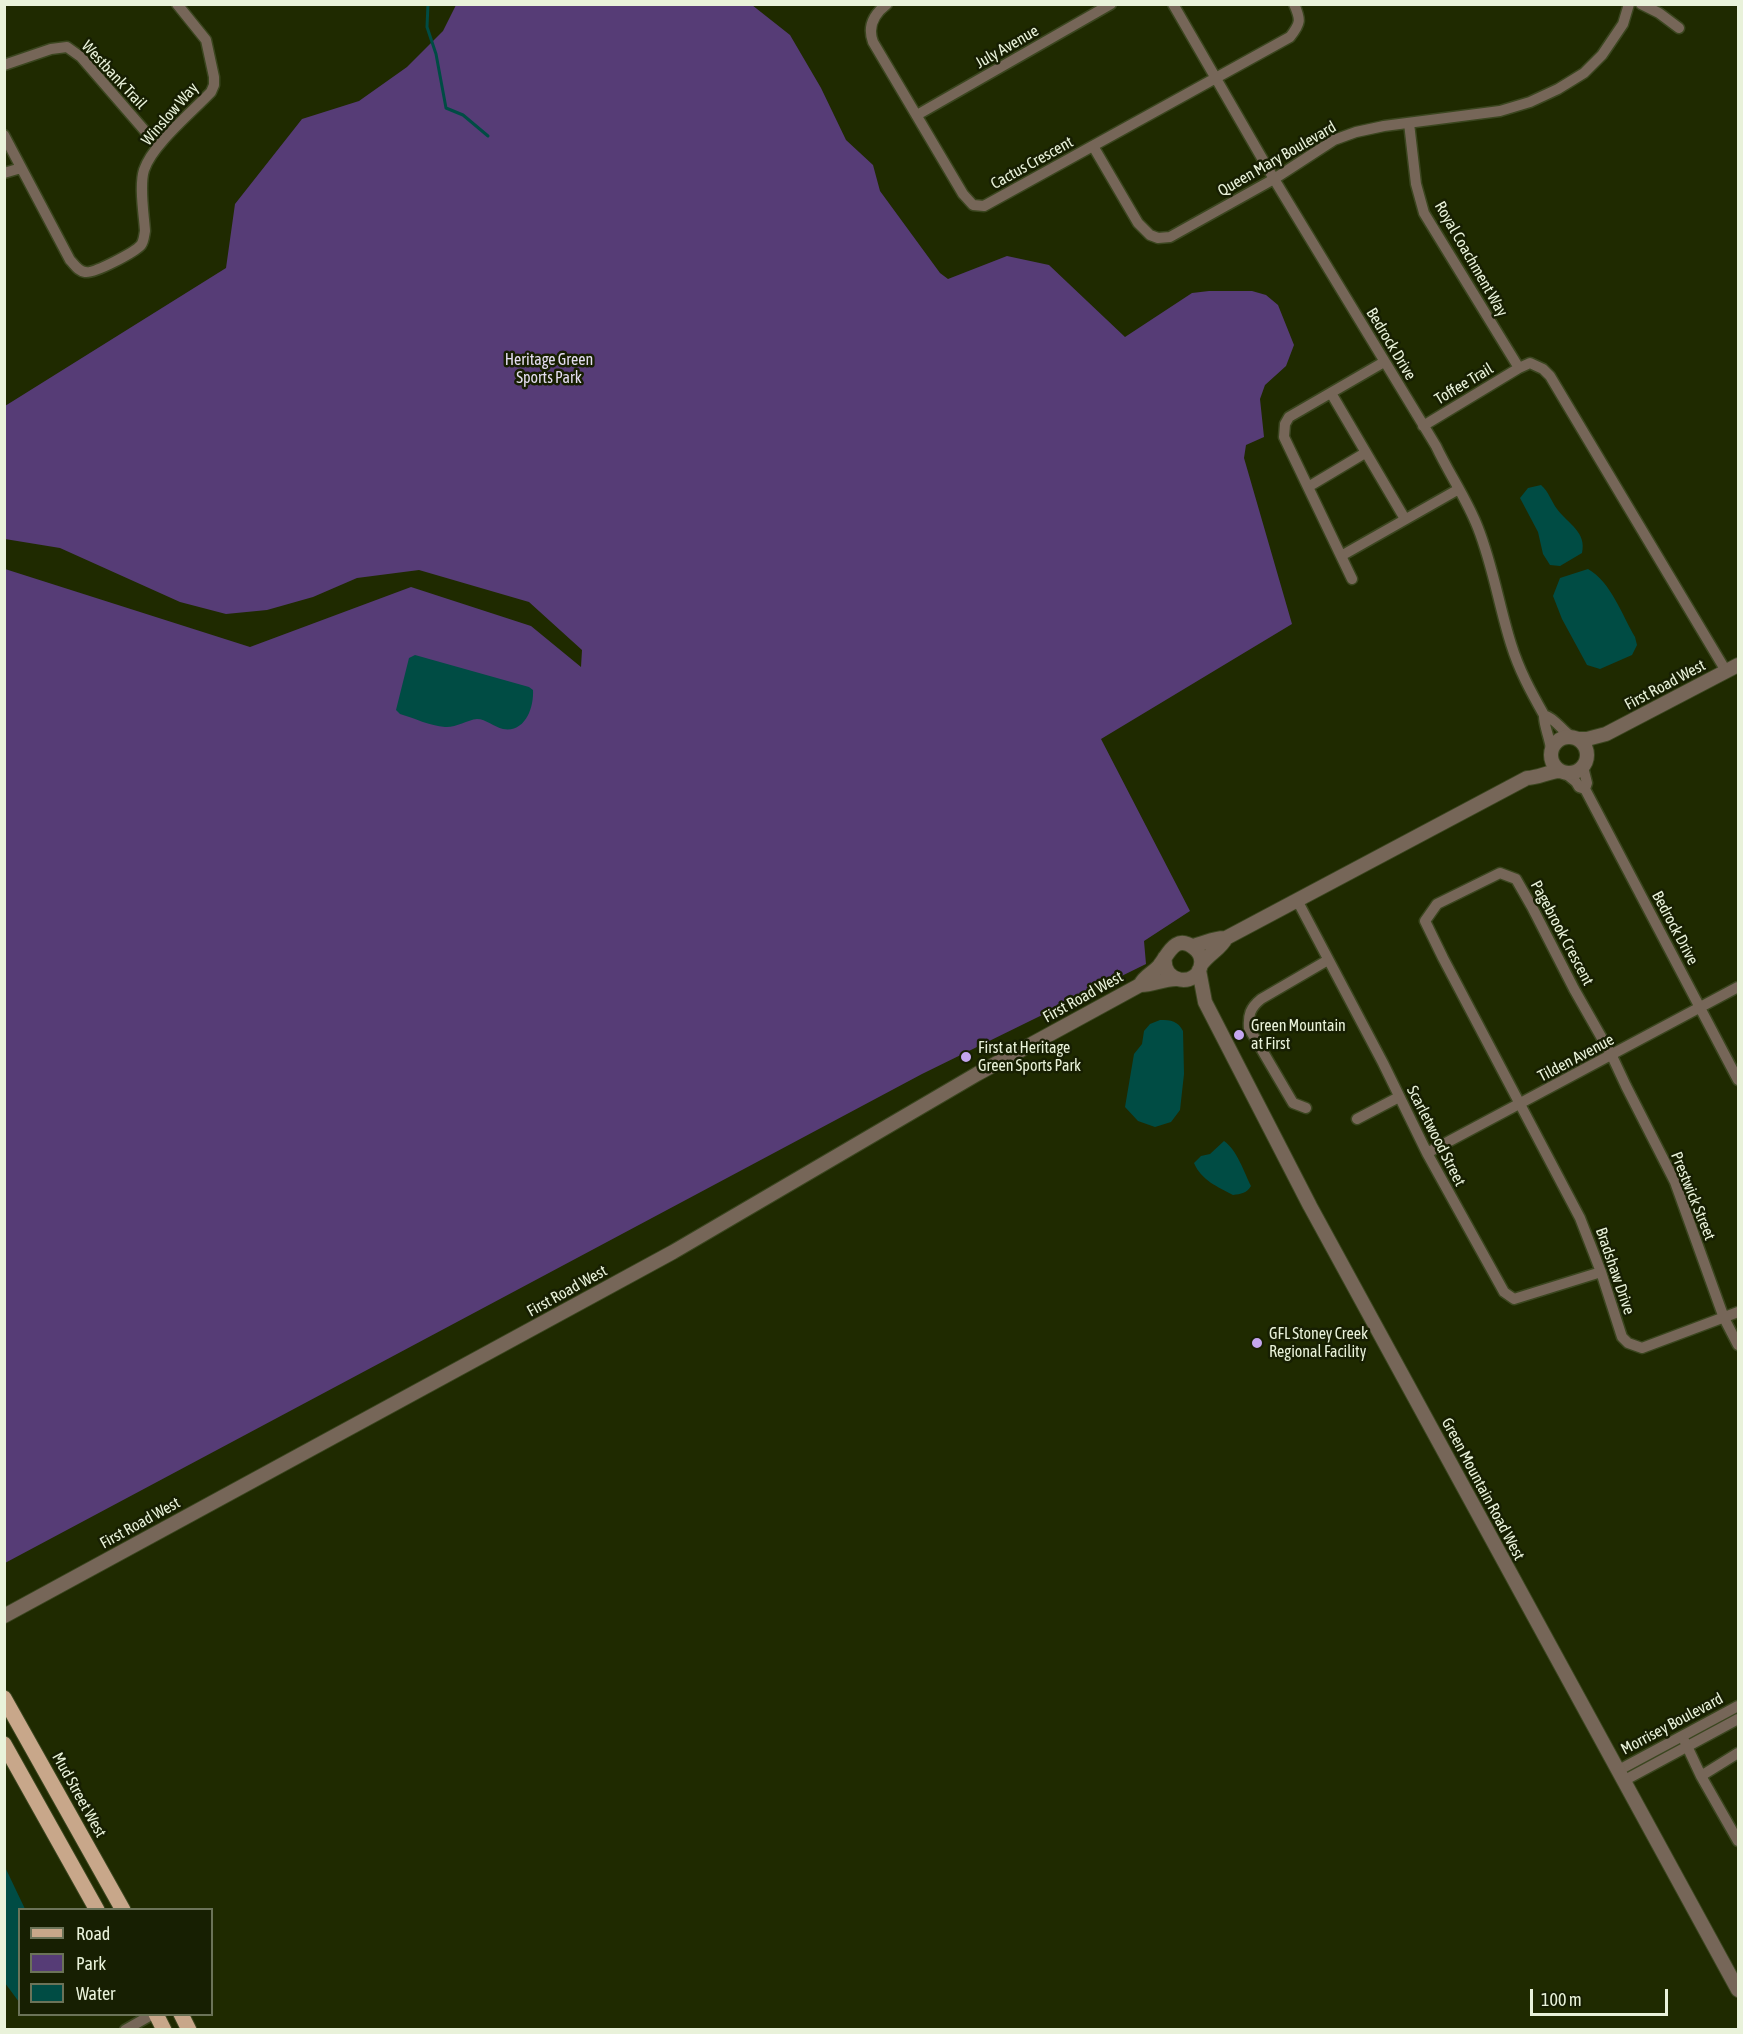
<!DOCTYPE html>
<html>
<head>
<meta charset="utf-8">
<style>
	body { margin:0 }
	#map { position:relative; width:1743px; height:2034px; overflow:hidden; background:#1f2a00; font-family:"Asap Condensed",sans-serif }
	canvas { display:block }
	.frame { position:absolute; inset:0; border:6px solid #e9f2da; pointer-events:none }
	.legend { position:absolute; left:18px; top:1908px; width:195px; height:108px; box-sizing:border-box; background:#171f02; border:2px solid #6b7358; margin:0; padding:8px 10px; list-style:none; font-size:18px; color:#e9f2da }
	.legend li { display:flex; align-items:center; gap:12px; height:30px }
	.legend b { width:30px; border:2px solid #6b7358 }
	.scale { position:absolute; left:1530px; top:1989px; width:138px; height:27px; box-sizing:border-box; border:3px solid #e9f2da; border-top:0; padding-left:8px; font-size:18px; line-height:21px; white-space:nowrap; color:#e9f2da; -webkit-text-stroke:4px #171f02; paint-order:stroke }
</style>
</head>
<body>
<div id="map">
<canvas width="1743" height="2034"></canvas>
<div class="frame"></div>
<ul class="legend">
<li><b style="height:8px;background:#c8a78a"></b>Road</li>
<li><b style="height:16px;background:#563c76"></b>Park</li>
<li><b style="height:16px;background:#004c44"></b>Water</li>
</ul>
<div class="scale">100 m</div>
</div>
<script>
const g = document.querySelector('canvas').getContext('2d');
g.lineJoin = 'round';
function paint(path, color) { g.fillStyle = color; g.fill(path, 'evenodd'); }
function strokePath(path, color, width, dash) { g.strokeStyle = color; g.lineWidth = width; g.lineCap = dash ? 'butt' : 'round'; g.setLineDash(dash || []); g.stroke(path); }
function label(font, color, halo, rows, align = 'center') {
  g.font = font + ' "Asap Condensed",sans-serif'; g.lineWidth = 5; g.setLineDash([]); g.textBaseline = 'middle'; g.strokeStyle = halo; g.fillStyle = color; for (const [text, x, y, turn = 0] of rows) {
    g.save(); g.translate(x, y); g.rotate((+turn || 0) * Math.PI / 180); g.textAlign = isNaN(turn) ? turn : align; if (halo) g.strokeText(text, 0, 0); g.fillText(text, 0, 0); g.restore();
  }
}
const green = new Path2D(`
	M456,5H752L790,35L821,88L846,140L873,165L880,191L940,273L948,279L1007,256L1049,265L1125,337L1192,293L1209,291H1252L1266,295L1278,305L1294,345L1286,366L1265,385L1260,399L1264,437L1246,445L1244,458L1292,624L1101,739L1190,911L1144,941L1146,964L922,1074L5,1563V569L250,647L411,587L531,626L581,667L582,650L529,602L419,570L357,578L313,597L267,610L226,614L180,602L60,548L5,539V406L226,268L235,204L302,119L359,101L407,67L443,31Z`);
const water = new Path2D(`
	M1541,485C1549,492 1551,501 1557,509C1568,524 1587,532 1582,553L1560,566L1550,565L1543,554L1538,532L1520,498L1528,488Z
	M1588,569C1611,582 1622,615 1635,637L1637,645L1632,655L1600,669L1587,665L1562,619L1553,596L1560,578Z
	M415,655L529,687L533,690C534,708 525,733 503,729C494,727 486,719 477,719C467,720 455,728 445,727C430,726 414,718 400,714L396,710L409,658Z
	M1160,1020C1171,1020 1178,1021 1183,1031L1184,1074L1180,1110L1171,1122L1155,1127L1138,1121L1125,1107L1134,1054L1142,1044L1144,1031L1150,1024Z
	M1224,1141C1237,1150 1244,1172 1251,1186C1247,1193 1241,1194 1233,1195C1218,1187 1201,1180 1194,1163L1201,1156L1210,1154Z
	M5,1867L25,1909L20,1910L19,2002L5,1983Z`);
const stream = new Path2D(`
	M428,4L427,27L436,54L446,108L463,115L488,136`);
const minor = new Path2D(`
	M887,4C874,14 867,26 873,42L963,194L973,205L984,206L1290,37C1301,23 1301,20 1294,4
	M1173,4L1274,179L1436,446C1449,474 1467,499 1478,528C1493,566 1499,606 1511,644C1519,670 1531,692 1544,715C1543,723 1550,739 1551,749
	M1641,4L1659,13L1679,28
	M4,65L51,49L67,47L81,57L158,146
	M917,115L1111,4
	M1409,123L1416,184L1424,213L1519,368
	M4,135L70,260C75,265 78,271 85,272C94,274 135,252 141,245C144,241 144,236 145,231C144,215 139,186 144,170C152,145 192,112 211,92L214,85V77L206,40L177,4
	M1093,146L1138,223L1150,235L1158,238L1170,237L1274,179L1334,140L1356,132L1384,126L1500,111L1530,102L1558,89L1584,73L1602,55L1623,24L1629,4
	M4,173L21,168
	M1331,393L1405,519
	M1423,426L1519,368L1530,363L1543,369L1550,376L1726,671
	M1308,487L1365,453
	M1341,556L1459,489
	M1352,579L1284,437L1285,424L1289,417L1384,362
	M1544,715C1555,718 1562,731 1572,737
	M1583,767L1587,783L1585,789L1738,1080
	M1565,773L1576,782L1579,787L1585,789
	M1297,900L1383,1063L1427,1153L1504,1292L1514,1299L1601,1272
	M1306,1108L1293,1103L1249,1028C1248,1015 1250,1008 1261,999L1328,960
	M1357,1119L1399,1097
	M1427,1153L1738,987
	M1738,1312L1642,1348L1628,1343L1622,1337L1601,1272L1580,1218L1443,958L1425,921L1437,904L1500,873L1516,879L1532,907L1574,989L1612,1056L1626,1086L1675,1182L1724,1318L1738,1345
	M1685,1742L1701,1776L1738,1841
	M1619,1770L1738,1706
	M1701,1776L1738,1753
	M1625,1780L1738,1719
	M125,2030L153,2014`);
const tertiary = new Path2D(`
	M1551 755a18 18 0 1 1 36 0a18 18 0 1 1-36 0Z
	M1578,739H1587L1606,734L1738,665
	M1192,946C1204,944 1214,937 1226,938
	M1201,965C1208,954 1221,949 1226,938L1527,778C1537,778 1548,772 1559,771
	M1199,970L1205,1002L1310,1206L1738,1990
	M1140,985C1145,975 1152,974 1159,966C1168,955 1175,933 1194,948C1199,952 1202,958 1201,964C1198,988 1161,984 1165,957
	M4,1616L673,1252L977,1074L1140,985C1150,986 1163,979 1176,979`);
const primary = new Path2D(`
	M4,1698L123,1910
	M4,1744L97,1910
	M156,2014L164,2030
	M181,2014L189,2030`);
const markers = [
	[1239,1035,6,"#c5a6f0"],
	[966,1057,6,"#c5a6f0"],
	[1257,1343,6,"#c5a6f0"]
];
const streetNames = [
	["July Avenue",1007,47,-30],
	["Westbank Trail",114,75,47],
	["Winslow Way",170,114,-49],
	["Queen Mary Boulevard",1277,159,-30],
	["Cactus Crescent",1032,163,-29],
	["Royal Coachment Way",1471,259,60],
	["Bedrock Drive",1391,344,59],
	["Toffee Trail",1464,384,-31],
	["First Road West",1665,685,-28],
	["Bedrock Drive",1675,928,62],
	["Pagebrook Crescent",1562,933,62],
	["First Road West",1083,997,-29],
	["Tilden Avenue",1576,1058,-28],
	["Scarletwood Street",1436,1136,63],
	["Prestwick Street",1693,1196,68],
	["Bradshaw Drive",1615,1271,71],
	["First Road West",567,1291,-29],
	["Green Mountain Road West",1483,1489,62],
	["First Road West",140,1523,-29],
	["Morrisey Boulevard",1672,1724,-28],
	["Mud Street West",79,1795,61]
];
const parkNames = [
	["Heritage Green",549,360],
	["Sports Park",549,378]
];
const poiNames = [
	["Green Mountain",1251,1026],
	["at First",1251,1044],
	["First at Heritage",978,1048],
	["Green Sports Park",978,1066],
	["GFL Stoney Creek",1269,1334],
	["Regional Facility",1269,1352]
];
paint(green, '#563c76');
paint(water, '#004c44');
strokePath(stream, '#004c44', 3);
strokePath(minor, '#3b461f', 13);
strokePath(tertiary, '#3b461f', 16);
strokePath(primary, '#3b461f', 17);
strokePath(minor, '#766658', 10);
strokePath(tertiary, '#766658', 14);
strokePath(primary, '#c8a78a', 15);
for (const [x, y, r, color] of markers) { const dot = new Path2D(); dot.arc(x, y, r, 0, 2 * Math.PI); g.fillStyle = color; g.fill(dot); strokePath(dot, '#171f02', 2); }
label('16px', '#e9f2da', '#171f02', streetNames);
label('16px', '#e5def2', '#171f02', parkNames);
label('16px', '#e9f2da', '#171f02', poiNames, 'left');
</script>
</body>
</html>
